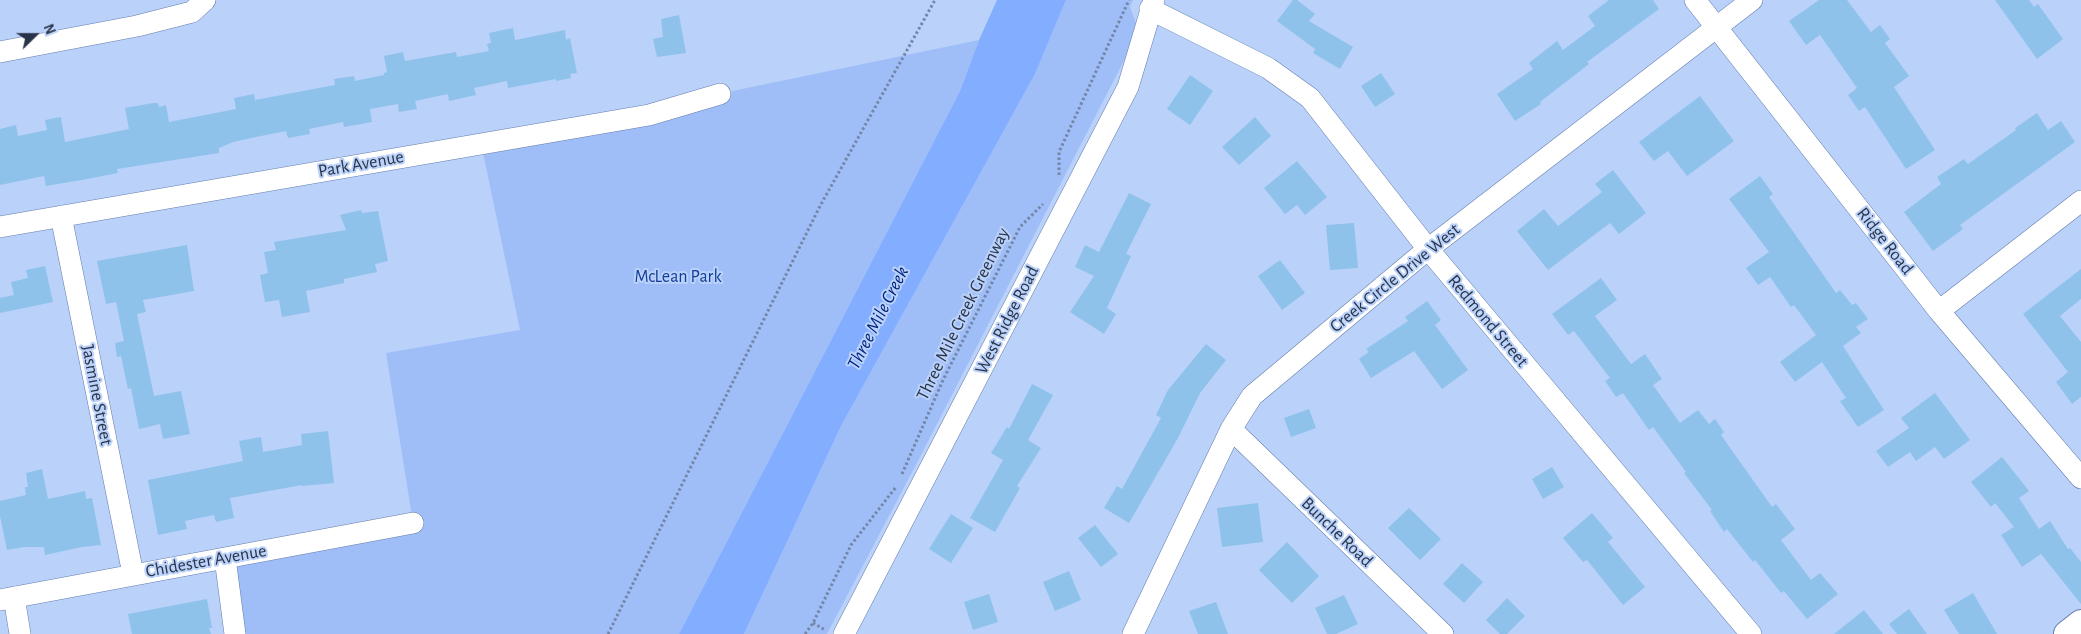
<!DOCTYPE html>
<html>
<head>
<meta charset="utf-8">
<style>
	body { margin:0 }
	#map { position:relative; width:2081px; height:634px; overflow:hidden; background:#bad1fa; font-family:"Alegreya Sans",sans-serif }
	canvas { display:block }
	.north { position:absolute; left:10px; top:10px; width:50px; height:50px; -webkit-text-stroke:4px #bad1fa; paint-order:stroke; rotate:68deg; font-size:14px; font-weight:700; line-height:20px; text-align:center; color:#283347 }
	.north::after { content:''; display:block; margin:auto; width:18px; height:22px; background:#283347; clip-path:polygon(50% 0,100% 100%,50% 72%,0 100%) }
</style>
</head>
<body>
<div id="map">
<canvas width="2081" height="634"></canvas>
<div class="north">N</div>
</div>
<script>
const g = document.querySelector('canvas').getContext('2d');
g.lineJoin = 'round';
function paint(path, color) { g.fillStyle = color; g.fill(path, 'evenodd'); }
function strokePath(path, color, width, dash) { g.strokeStyle = color; g.lineWidth = width; g.lineCap = dash ? 'butt' : 'round'; g.setLineDash(dash || []); g.stroke(path); }
function label(font, color, halo, rows, align = 'center') {
  g.font = font + ' "Alegreya Sans",sans-serif'; g.lineWidth = 4; g.setLineDash([]); g.textBaseline = 'middle'; g.strokeStyle = halo; g.fillStyle = color; for (const [text, x, y, turn = 0] of rows) {
    g.save(); g.translate(x, y); g.rotate((+turn || 0) * Math.PI / 180); g.textAlign = isNaN(turn) ? turn : align; if (halo) g.strokeText(text, 0, 0); g.fillText(text, 0, 0); g.restore();
  }
}
const green = new Path2D(`
	M1066,0H1133L1130,7L1138,29L1130,49L921,455L827,634H744L841,426L1035,74Z
	M979,40L960,91L679,634H235L225,558L413,523L386,353L520,330L481,143Z`);
const water = new Path2D(`
	M997,0H1066L1035,74L841,426L744,634H679L960,91L979,40Z`);
const building = new Path2D(`
	M1293,0H1297L1315,14L1309,21L1353,47L1340,69L1313,53L1315,49L1277,21Z
	M1609,0H1653L1659,9L1587,62L1589,64L1540,102L1541,104L1515,121L1497,94L1533,69L1529,63L1557,41L1563,50L1595,26L1588,16Z
	M1819,0H1847L1871,32L1880,25L1890,39L1885,43L1909,76L1894,87L1935,150L1906,169L1865,107L1859,111L1848,95L1857,88L1820,35L1806,45L1789,21Z
	M1995,0H2029L2034,7L2038,4L2063,39L2037,59Z
	M679,15L686,53L657,57L653,39L663,37L661,19Z
	M513,28L515,40L565,30L566,40L570,38L577,73L570,74L571,78L556,81V79L508,88L507,81L474,88L476,95L449,101L448,94L415,101L417,109L399,112L398,104L370,109L372,122L344,127L343,122L309,129L310,134L288,138L286,131L256,137L233,142L219,148V153L117,169L118,173L87,179L46,186L44,176L0,185V129L16,125L18,136L47,130L45,120L61,117L65,142L129,129L125,108L153,103H158L159,107L166,105L169,122L236,109L234,98L254,94L255,100L335,85L334,79L354,76L355,81L384,75V73L387,72L384,56L403,52L405,61L456,52L457,57L489,51L487,44L491,43L489,33Z
	M1381,73L1395,94L1375,107L1361,86Z
	M1190,75L1213,91L1190,125L1167,109Z
	M1700,96L1734,141L1687,176L1668,151L1654,161L1639,142Z
	M2037,113L2048,130L2061,121L2075,142L1960,225L1963,229L1933,251L1904,212L1941,184L1937,177L1964,159L1968,164L2016,130L2015,128Z
	M1255,117L1271,136L1239,165L1222,147Z
	M1297,161L1327,197L1305,215L1297,205L1285,214L1264,188Z
	M1613,170L1646,213L1619,234L1610,223L1548,270L1517,231L1544,209L1558,226L1602,192L1595,184Z
	M1760,176L1773,194L1769,197L1836,293L1840,290L1852,305L1856,303L1868,319L1856,327L1861,333L1843,346L1884,410L1858,427L1840,401L1846,398L1822,362L1795,382L1780,362L1816,335L1794,305L1791,307L1770,277L1758,285L1746,268L1769,252L1729,199Z
	M1129,193L1151,204L1126,254L1131,256L1107,308L1116,314L1104,334L1070,312L1094,276L1075,267L1085,245L1099,252Z
	M361,210L362,213L378,211L388,261L375,264L377,272L344,279V283L306,291L310,312L282,317L279,300L265,302L260,275L268,273L264,252L276,250L274,242L346,230L340,215Z
	M1354,223L1358,268L1330,270L1326,225Z
	M187,245L194,291L143,300L146,312L137,314L154,396L181,391L190,434L163,439L160,424L139,429L131,388L128,389L121,356L117,357L115,343L124,341L116,302L106,304L97,261Z
	M1280,260L1305,293L1282,310L1258,276Z
	M45,266L53,302L0,313V298L14,295L11,282L28,278L26,270Z
	M2081,269V299L2060,316L2081,342V397L2072,404L2056,382L2068,372L2023,314Z
	M1601,278L1617,300L1595,316L1631,364L1645,354L1662,379L1653,385L1680,423L1698,410L1709,424L1715,419L1724,432L1721,435L1772,507L1776,504L1795,529L1781,540L1811,580L1820,573L1838,594L1807,619L1784,591L1781,593L1755,560L1753,562L1727,529L1724,532L1710,511L1712,510L1684,473L1686,472L1653,427L1649,430L1623,393L1616,397L1605,381L1610,378L1574,331L1568,335L1552,314Z
	M1427,301L1441,320L1435,325L1468,370L1442,389L1414,351L1371,378L1359,359L1369,352L1366,349L1408,321L1405,317Z
	M1206,344L1226,360L1200,393L1178,438L1129,523L1104,508L1117,486L1122,489L1161,418L1156,415L1168,390Z
	M1032,384L1053,395L1028,440L1041,448L1017,486L1020,488L995,532L970,518L1003,460L991,453L1007,427L1009,429Z
	M1935,393L1970,440L1944,459L1935,447L1916,461L1910,452L1888,467L1876,451L1909,428L1901,418Z
	M1309,409L1316,428L1291,437L1284,418Z
	M328,431L334,483L302,486V485L230,498L234,518L216,522L214,515L185,521L187,529L158,535L148,480L243,461L239,441L261,437L263,452L302,445L301,434Z
	M2002,457L2029,491L2019,498L2039,529L2050,521L2068,549L2070,548L2081,562V604L2041,554L2022,567L2001,535L2014,527L1995,503L1991,507L1971,482Z
	M1552,467L1564,487L1543,499L1532,479Z
	M42,469L48,499L85,491L86,499L92,498L101,545L82,547L45,555L44,547H24L7,550L0,516V501L26,495L25,487H28L26,473Z
	M1258,503L1263,542L1222,547L1217,508Z
	M1409,508L1441,539L1420,560L1388,528Z
	M1592,513L1613,538L1608,542L1645,587L1623,605L1587,560L1583,562L1563,538Z
	M951,514L973,528L951,563L929,549Z
	M1095,525L1118,554L1101,567L1078,538Z
	M1287,542L1319,576L1292,603L1259,570Z
	M1462,563L1483,582L1464,603L1443,584Z
	M1069,571L1081,600L1055,611L1043,582Z
	M1973,593L1997,634H1959L1944,610Z
	M989,594L998,622L973,630L964,602Z
	M1344,595L1358,624L1336,634H1327L1315,608Z
	M1507,598L1525,616L1507,634H1500L1486,620Z
	M207,599L212,628H209L211,634H132L128,614Z
	M1216,602L1228,634H1198L1189,611Z
	M1909,609L1927,634H1897L1889,624Z
	M1864,610L1883,634H1834Z`);
const path = new Path2D(`
	M1059,175V152L1129,0
	M902,474L943,380L1020,227L1043,204
	M813,623L825,630
	M608,634L820,206L935,0
	M805,634L813,623L851,545L896,487`);
const minor = new Path2D(`
	M1695,0L1939,311L2081,478
	M1150,9L1268,68L1310,98L1428,249L1751,634
	M0,52L137,26L192,12L205,0
	M61,216L133,574
	M0,227L649,115L720,94
	M1939,311L2081,201
	M1231,429L1443,634
	M225,558L235,634
	M14,597L20,634
	M0,600L413,523
	M844,634L1128,87L1154,0
	M1133,634L1231,429L1252,396L1428,249L1752,0`);
const tertiary = new Path2D(`
	M2067,634L2081,623`);
const streetNames = [
	["Park Avenue",361,164,-10],
	["Ridge Road",1885,241,52],
	["Creek Circle Drive West",1395,278,-39],
	["Three Mile Creek Greenway",963,314,-64],
	["West Ridge Road",1007,320,-63],
	["Redmond Street",1488,321,50],
	["Jasmine Street",97,395,79],
	["Bunche Road",1337,532,44],
	["Chidester Avenue",206,561,-10]
];
const parkNames = [
	["McLean Park",678,277]
];
const waterNames = [
	["Three Mile Creek",878,318,-63]
];
paint(green, '#9fbef8');
paint(water, '#83aeff');
paint(building, '#8fc2ea');
strokePath(minor, '#647dac', 22);
strokePath(tertiary, '#647dac', 28);
strokePath(path, '#7486a5', 3, [2.5, 2.5]);
strokePath(minor, '#fff', 21);
strokePath(tertiary, '#fff', 26);
label('18px', '#283347', '#bad1fa', streetNames);
label('18px', '#133f9a', '#bad1fa', parkNames);
label('italic 19px', '#00237d', '#bad1fa', waterNames);
</script>
</body>
</html>
